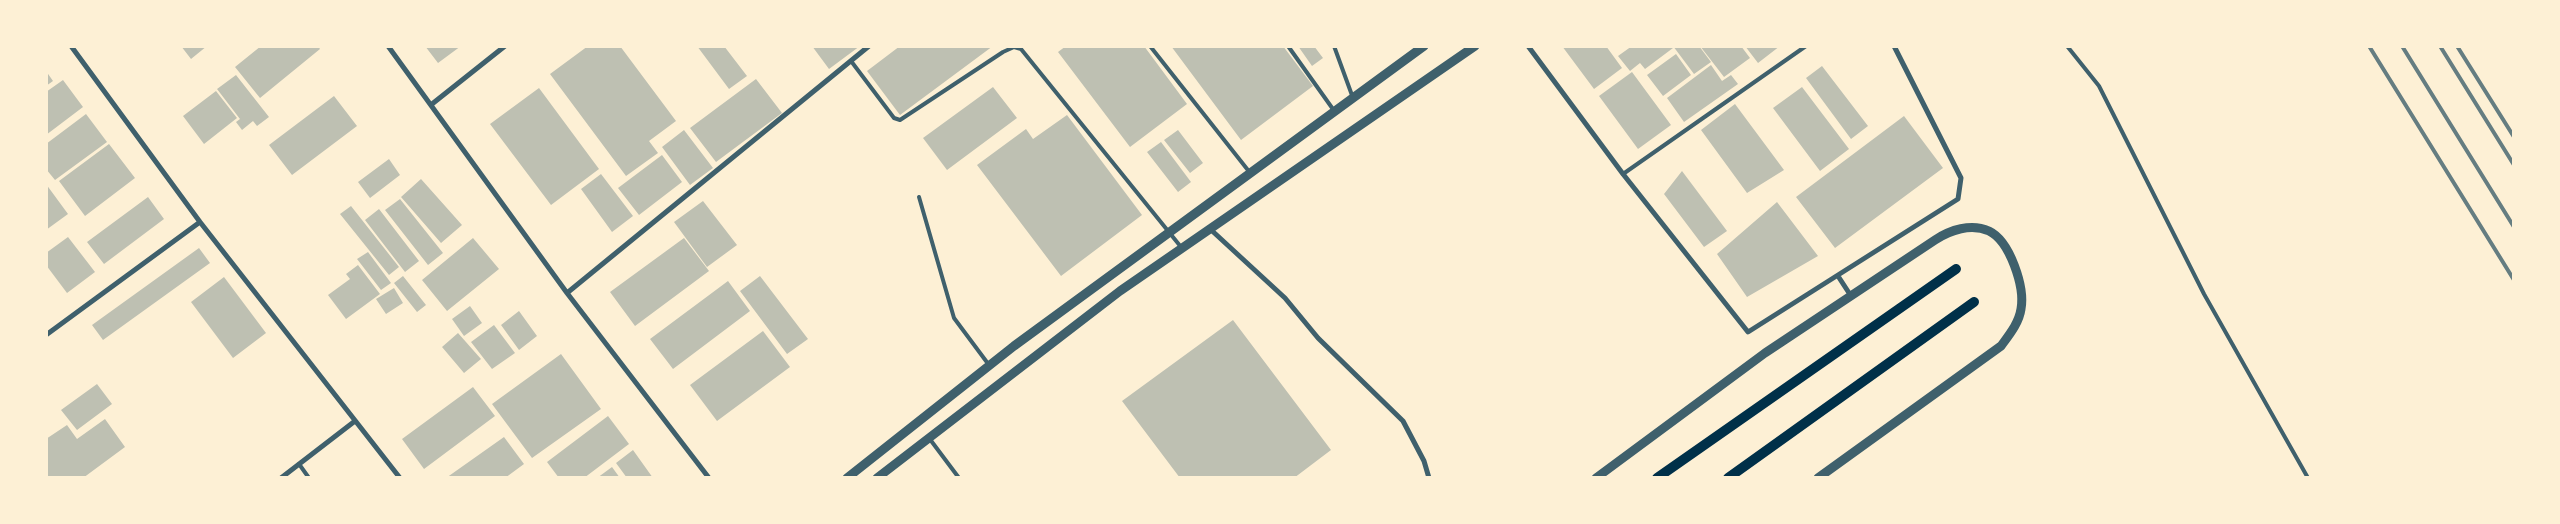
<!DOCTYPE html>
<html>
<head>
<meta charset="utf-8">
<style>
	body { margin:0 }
	#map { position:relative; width:2560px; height:524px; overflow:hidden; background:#fdf0d5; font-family:"Work Sans",sans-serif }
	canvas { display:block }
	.frame { position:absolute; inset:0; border:48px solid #fdf0d5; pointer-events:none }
</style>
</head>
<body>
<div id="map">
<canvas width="2560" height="524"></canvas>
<div class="frame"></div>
</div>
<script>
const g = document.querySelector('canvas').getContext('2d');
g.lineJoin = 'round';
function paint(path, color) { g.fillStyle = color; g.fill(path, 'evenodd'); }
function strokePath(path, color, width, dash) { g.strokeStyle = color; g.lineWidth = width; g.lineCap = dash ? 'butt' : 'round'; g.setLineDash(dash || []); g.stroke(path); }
const building = new Path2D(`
	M181,46H207L191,59Z
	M261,46H318L320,49L260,98L235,67Z
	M425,46H461L438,63Z
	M588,46H620L676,121L649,141L658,153L626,176L550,74Z
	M697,46H724L747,76L729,89Z
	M812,46H860L829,69Z
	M900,46H993L900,115L867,71Z
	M1066,46H1144L1187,104L1130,147L1058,52Z
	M1171,46H1283L1313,86L1241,140Z
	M1298,46H1314L1323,58L1312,66Z
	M1562,46H1606L1622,68L1594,89Z
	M1632,46H1672L1673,48L1645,69L1640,63L1630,71L1618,56Z
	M1673,46H1699L1711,62L1694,74Z
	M1700,46H1741L1750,58L1724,77Z
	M1745,46H1780L1758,63Z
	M1676,54L1691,75L1663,96L1647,75Z
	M1711,65L1722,81L1731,75L1738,84L1684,122L1667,98Z
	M1822,66L1868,126L1851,139L1806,78Z
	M46,71L53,81L46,86Z
	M1632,72L1671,125L1638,149L1599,96Z
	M236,75L269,117L257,126L253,121L242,130L236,122L240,119L217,89Z
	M756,79L782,113L716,162L690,128Z
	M63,80L83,107L46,135V92Z
	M993,87L1017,118L947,170L923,138Z
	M1802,87L1849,149L1820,171L1773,108Z
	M539,88L599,169L551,205L490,124Z
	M216,91L237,118L204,144L183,116Z
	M334,96L357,126L292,175L269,145Z
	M1735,104L1784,170L1747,193L1701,130Z
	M86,114L107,142L55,180L46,169V144Z
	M1067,115L1142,215L1061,276L977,165L1026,129L1033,139Z
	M1904,116L1943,168L1835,248L1796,197Z
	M684,130L713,168L690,185L662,147Z
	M1178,130L1203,163L1190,173L1164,140Z
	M1161,142L1191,182L1178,192L1147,152Z
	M109,144L135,178L85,216L59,181Z
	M662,155L682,182L639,215L618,188Z
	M389,159L400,175L370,198L358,182Z
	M1682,171L1727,231L1704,247L1664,194Z
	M601,174L633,216L612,232L581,189Z
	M421,179L462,225L441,243L401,197Z
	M46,184L68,214L46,230Z
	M148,197L164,219L104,264L87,242Z
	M400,199L443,253L428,265L385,210Z
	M703,201L737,245L707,267L674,222Z
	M1777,202L1818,256L1747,297L1717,254Z
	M351,206L399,267L389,275L340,214Z
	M379,209L419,261L405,272L365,220Z
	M68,237L95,272L67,293L46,265V253Z
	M473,238L499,269L447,311L422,280Z
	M684,238L709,271L635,326L610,292Z
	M199,248L210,263L103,340L92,325Z
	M368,252L391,283L381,290L357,259Z
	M358,265L380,294L346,319L328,295L350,279L346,274Z
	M403,276L426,305L417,312L394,283Z
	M760,276L808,339L787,354L740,291Z
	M224,277L266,333L233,358L191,302Z
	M728,281L750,311L673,369L650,339Z
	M394,288L403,303L386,314L376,299Z
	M470,306L482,323L464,336L452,319Z
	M519,311L537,336L519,350L501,325Z
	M1233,320L1331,450L1294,478H1180L1122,401Z
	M494,325L515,353L492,369L471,342Z
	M763,331L790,367L717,421L690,385Z
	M458,333L481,359L464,373L442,347Z
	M561,354L601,409L532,458L492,404Z
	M97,384L112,404L77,430L61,410Z
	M473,387L495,416L424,469L402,439Z
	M608,416L629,444L584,478H559L547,462Z
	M105,419L125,447L83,478H46V439L67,425L77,439Z
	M504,437L524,464L505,478H446Z
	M633,450L653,478H627L616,463Z
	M612,467L620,478H597Z`);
const service = new Path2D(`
	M1150,46L1251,174
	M1288,46L1335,112
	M1334,46L1353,98
	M2067,46L2099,86L2204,294L2308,478
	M851,61L894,118L900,120L1003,52L1014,47L1021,49L1181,247
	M1623,174L1806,46
	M919,197L954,318L989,365
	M929,438L959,478
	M299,464L309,478`);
const minor = new Path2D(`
	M71,46L200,222L400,478
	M388,46L567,293L709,478
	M1528,46L1623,174L1748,332L1958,199L1961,178L1894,46
	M432,104L505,46
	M1209,228L1285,298L1318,338L1403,421L1424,461L1429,478
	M1838,276L1851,296
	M567,293L869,46
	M46,335L200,222
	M281,478L355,421`);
const tertiary = new Path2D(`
	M847,478L1014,346L1424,46
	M877,478L1120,291L1475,46
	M1596,478L1765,353L1935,240C1950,230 1971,223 1989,231C2010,241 2025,287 2021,309C2019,323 2009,335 2001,346L1818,478`);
const secondary = new Path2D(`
	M1657,478L1956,269
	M1728,478L1974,302`);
const rail = new Path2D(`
	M2369,46L2514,280
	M2402,46L2514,227
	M2440,46L2514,165
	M2457,46L2514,137`);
paint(building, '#bec0b2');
strokePath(service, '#3f606c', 4);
strokePath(minor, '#3f606c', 5);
strokePath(tertiary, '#3f606c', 9);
strokePath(secondary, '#003049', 10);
strokePath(rail, '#657d81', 4);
</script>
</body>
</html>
